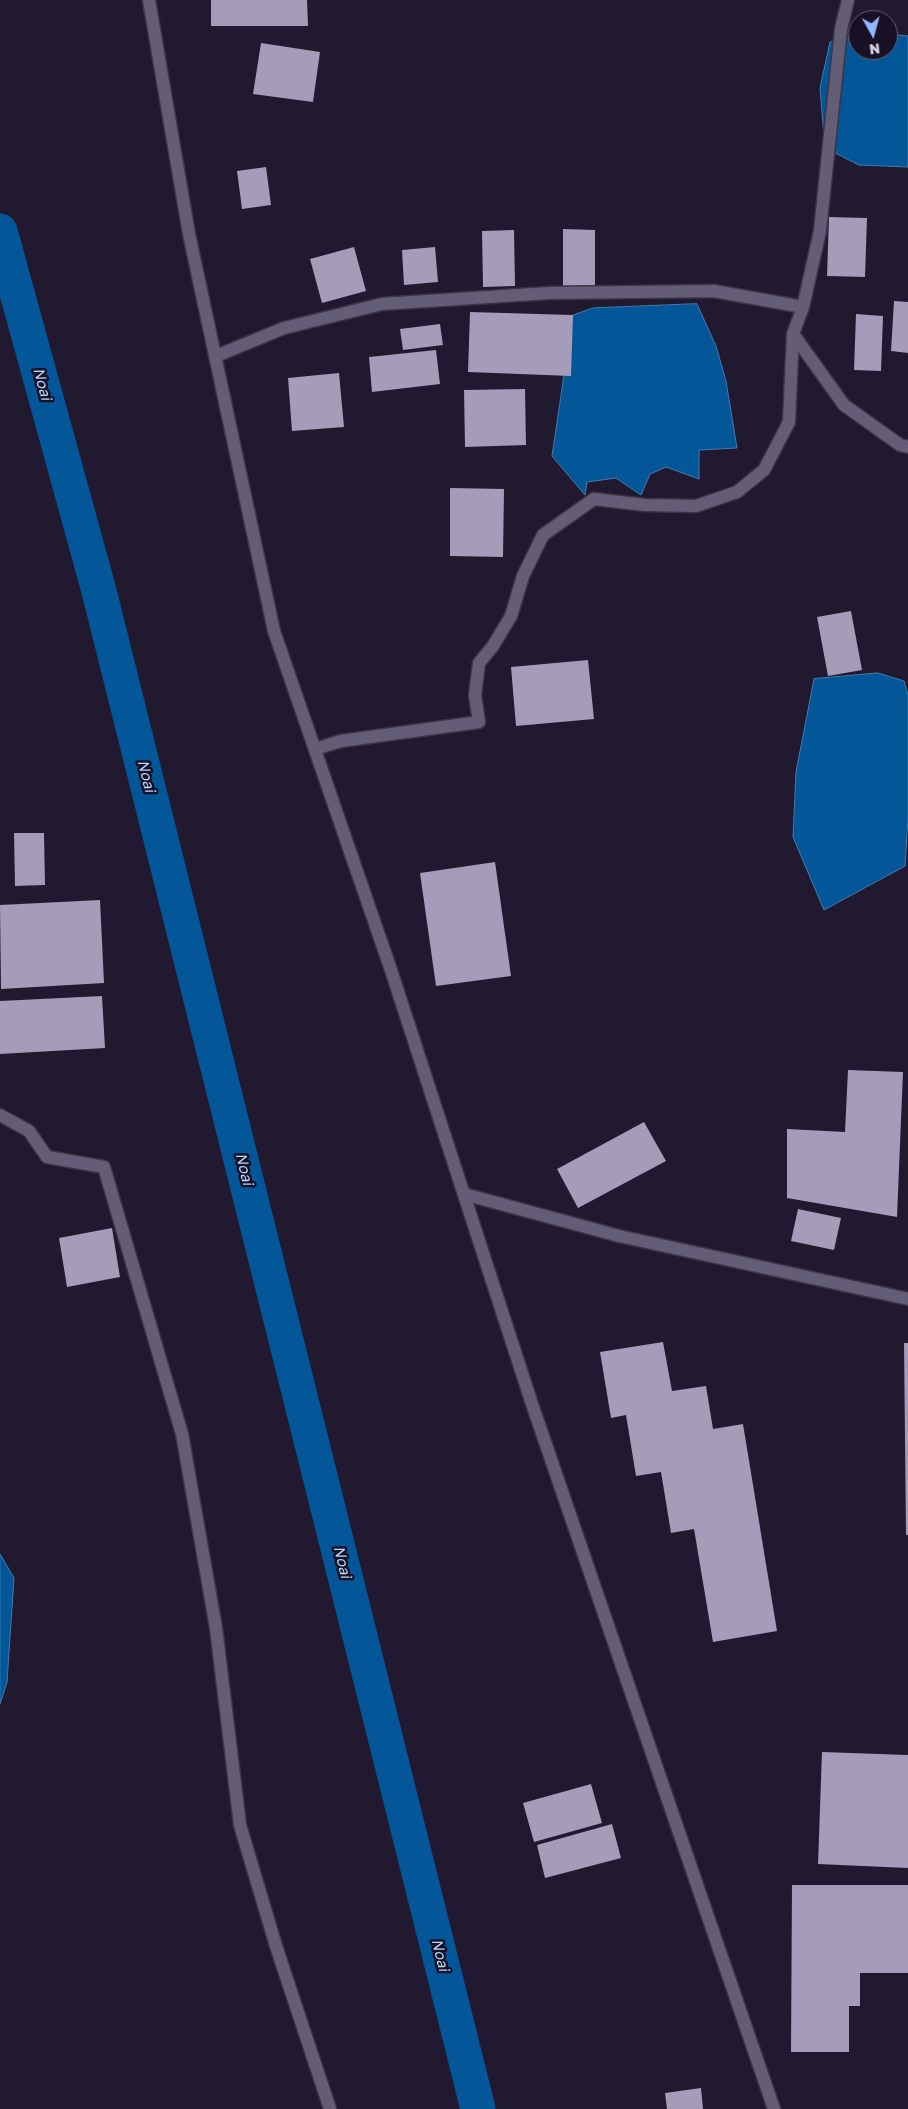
<!DOCTYPE html>
<html>
<head>
<meta charset="utf-8">
<style>
	body { margin:0 }
	#map { position:relative; width:908px; height:2109px; overflow:hidden; background:#21192f; font-family:"Golos Text",sans-serif }
	canvas { display:block }
	.north { position:absolute; left:848px; top:10px; width:50px; height:50px; box-sizing:border-box; background:#181025; border:1px solid #645d70; border-radius:50%; rotate:173deg; font-size:14px; font-weight:700; line-height:20px; text-align:center; color:#d5d1e0 }
	.north::after { content:''; display:block; margin:auto; width:18px; height:22px; background:#93b7fd; clip-path:polygon(50% 0,100% 100%,50% 72%,0 100%) }
</style>
</head>
<body>
<div id="map">
<canvas width="908" height="2109"></canvas>
<div class="north">N</div>
</div>
<script>
const g = document.querySelector('canvas').getContext('2d');
g.lineJoin = 'round';
function paint(path, color) { g.fillStyle = color; g.fill(path, 'evenodd'); }
function strokePath(path, color, width, dash) { g.strokeStyle = color; g.lineWidth = width; g.lineCap = dash ? 'butt' : 'round'; g.setLineDash(dash || []); g.stroke(path); }
function label(font, color, halo, rows, align = 'center') {
  g.font = font + ' "Golos Text",sans-serif'; g.lineWidth = 5; g.setLineDash([]); g.textBaseline = 'middle'; g.strokeStyle = halo; g.fillStyle = color; for (const [text, x, y, turn = 0] of rows) {
    g.save(); g.translate(x, y); g.rotate((+turn || 0) * Math.PI / 180); g.textAlign = isNaN(turn) ? turn : align; if (halo) g.strokeText(text, 0, 0); g.fillText(text, 0, 0); g.restore();
  }
}
const water = new Path2D(`
	M888,34L908,36V167L859,165L825,148L820,88L830,42L858,37V50H888Z
	M697,304L716,346L726,381L737,448L699,450V479L666,467L650,474L641,495L616,478L587,482L585,495L552,456L573,315L593,308Z
	M878,673L904,681L908,695V818L905,866L824,910L793,837L796,772L814,679Z
	M0,1554L14,1578L7,1682L0,1704Z`);
const canal = new Path2D(`
	M0,231L99,591L478,2109`);
const building = new Path2D(`
	M211,0H307L308,26H211Z
	M261,43L320,52L313,102L253,94Z
	M266,167L271,205L242,209L237,171Z
	M829,217L867,218L865,277L827,276Z
	M563,229L595,230V289H563Z
	M514,230L515,286L483,287L482,231Z
	M354,247L366,291L322,303L310,259Z
	M435,247L438,282L404,285L402,250Z
	M894,301L908,302V353L891,351Z
	M470,312L573,315L571,376L468,372Z
	M856,314L883,316L881,371L854,370Z
	M440,324L443,345L403,350L400,329Z
	M436,350L440,384L372,392L369,357Z
	M339,373L344,427L292,431L288,378Z
	M525,389L526,445L465,447L464,390Z
	M450,488L504,489L503,557L450,556Z
	M851,611L862,670L828,676L817,617Z
	M588,660L594,719L516,726L511,667Z
	M14,833H44L45,885L15,886Z
	M495,862L511,976L436,986L420,873Z
	M100,900L104,983L1,989L0,905Z
	M102,996L105,1048L0,1054V1001Z
	M848,1070L903,1072L897,1217L787,1198V1129L845,1132Z
	M644,1122L666,1161L578,1208L557,1169Z
	M798,1209L841,1218L834,1250L791,1241Z
	M112,1228L120,1277L67,1287L59,1238Z
	M663,1342L672,1391L706,1386L713,1429L743,1424L777,1631L713,1642L694,1529L671,1533L661,1472L636,1476L626,1415L611,1418L600,1352Z
	M904,1343H908V1535H906Z
	M822,1752L908,1755V1868L818,1864Z
	M591,1784L602,1823L534,1842L523,1803Z
	M612,1824L621,1858L545,1878L537,1845Z
	M792,1885H908V1973H860V2006H849V2052H791Z
	M701,2088L703,2109H667L665,2093Z`);
const street = new Path2D(`
	M149,0L189,234L274,631L391,970L532,1404L774,2109
	M803,307L793,334L844,405L900,445L908,447
	M216,356L284,328L382,304L549,293L714,291L803,307L820,231L841,29L848,0
	M315,749L341,741L479,722L475,695L479,663L493,646L511,616L523,576L543,535L594,499L645,505L696,506L737,492L764,470L789,422L793,334
	M464,1194L619,1236L908,1299`);
const secondary = new Path2D(`
	M0,1115L29,1131L47,1157L104,1167L182,1434L216,1628L240,1825L276,1946L330,2109`);
const waterNames = [
	["Noai",42,384,75],
	["Noai",146,776,76],
	["Noai",244,1169,76],
	["Noai",342,1562,76],
	["Noai",440,1955,76]
];
paint(water, '#035799');
strokePath(water, '#427cae', 1);
strokePath(canal, '#035799', 35);
paint(building, '#a49cb8');
strokePath(street, '#3b3546', 15);
strokePath(secondary, '#3b3546', 15);
strokePath(street, '#645d76', 12);
strokePath(secondary, '#645d76', 12);
label('italic 15px', '#b4d7fb', '#181025', waterNames);
</script>
</body>
</html>
